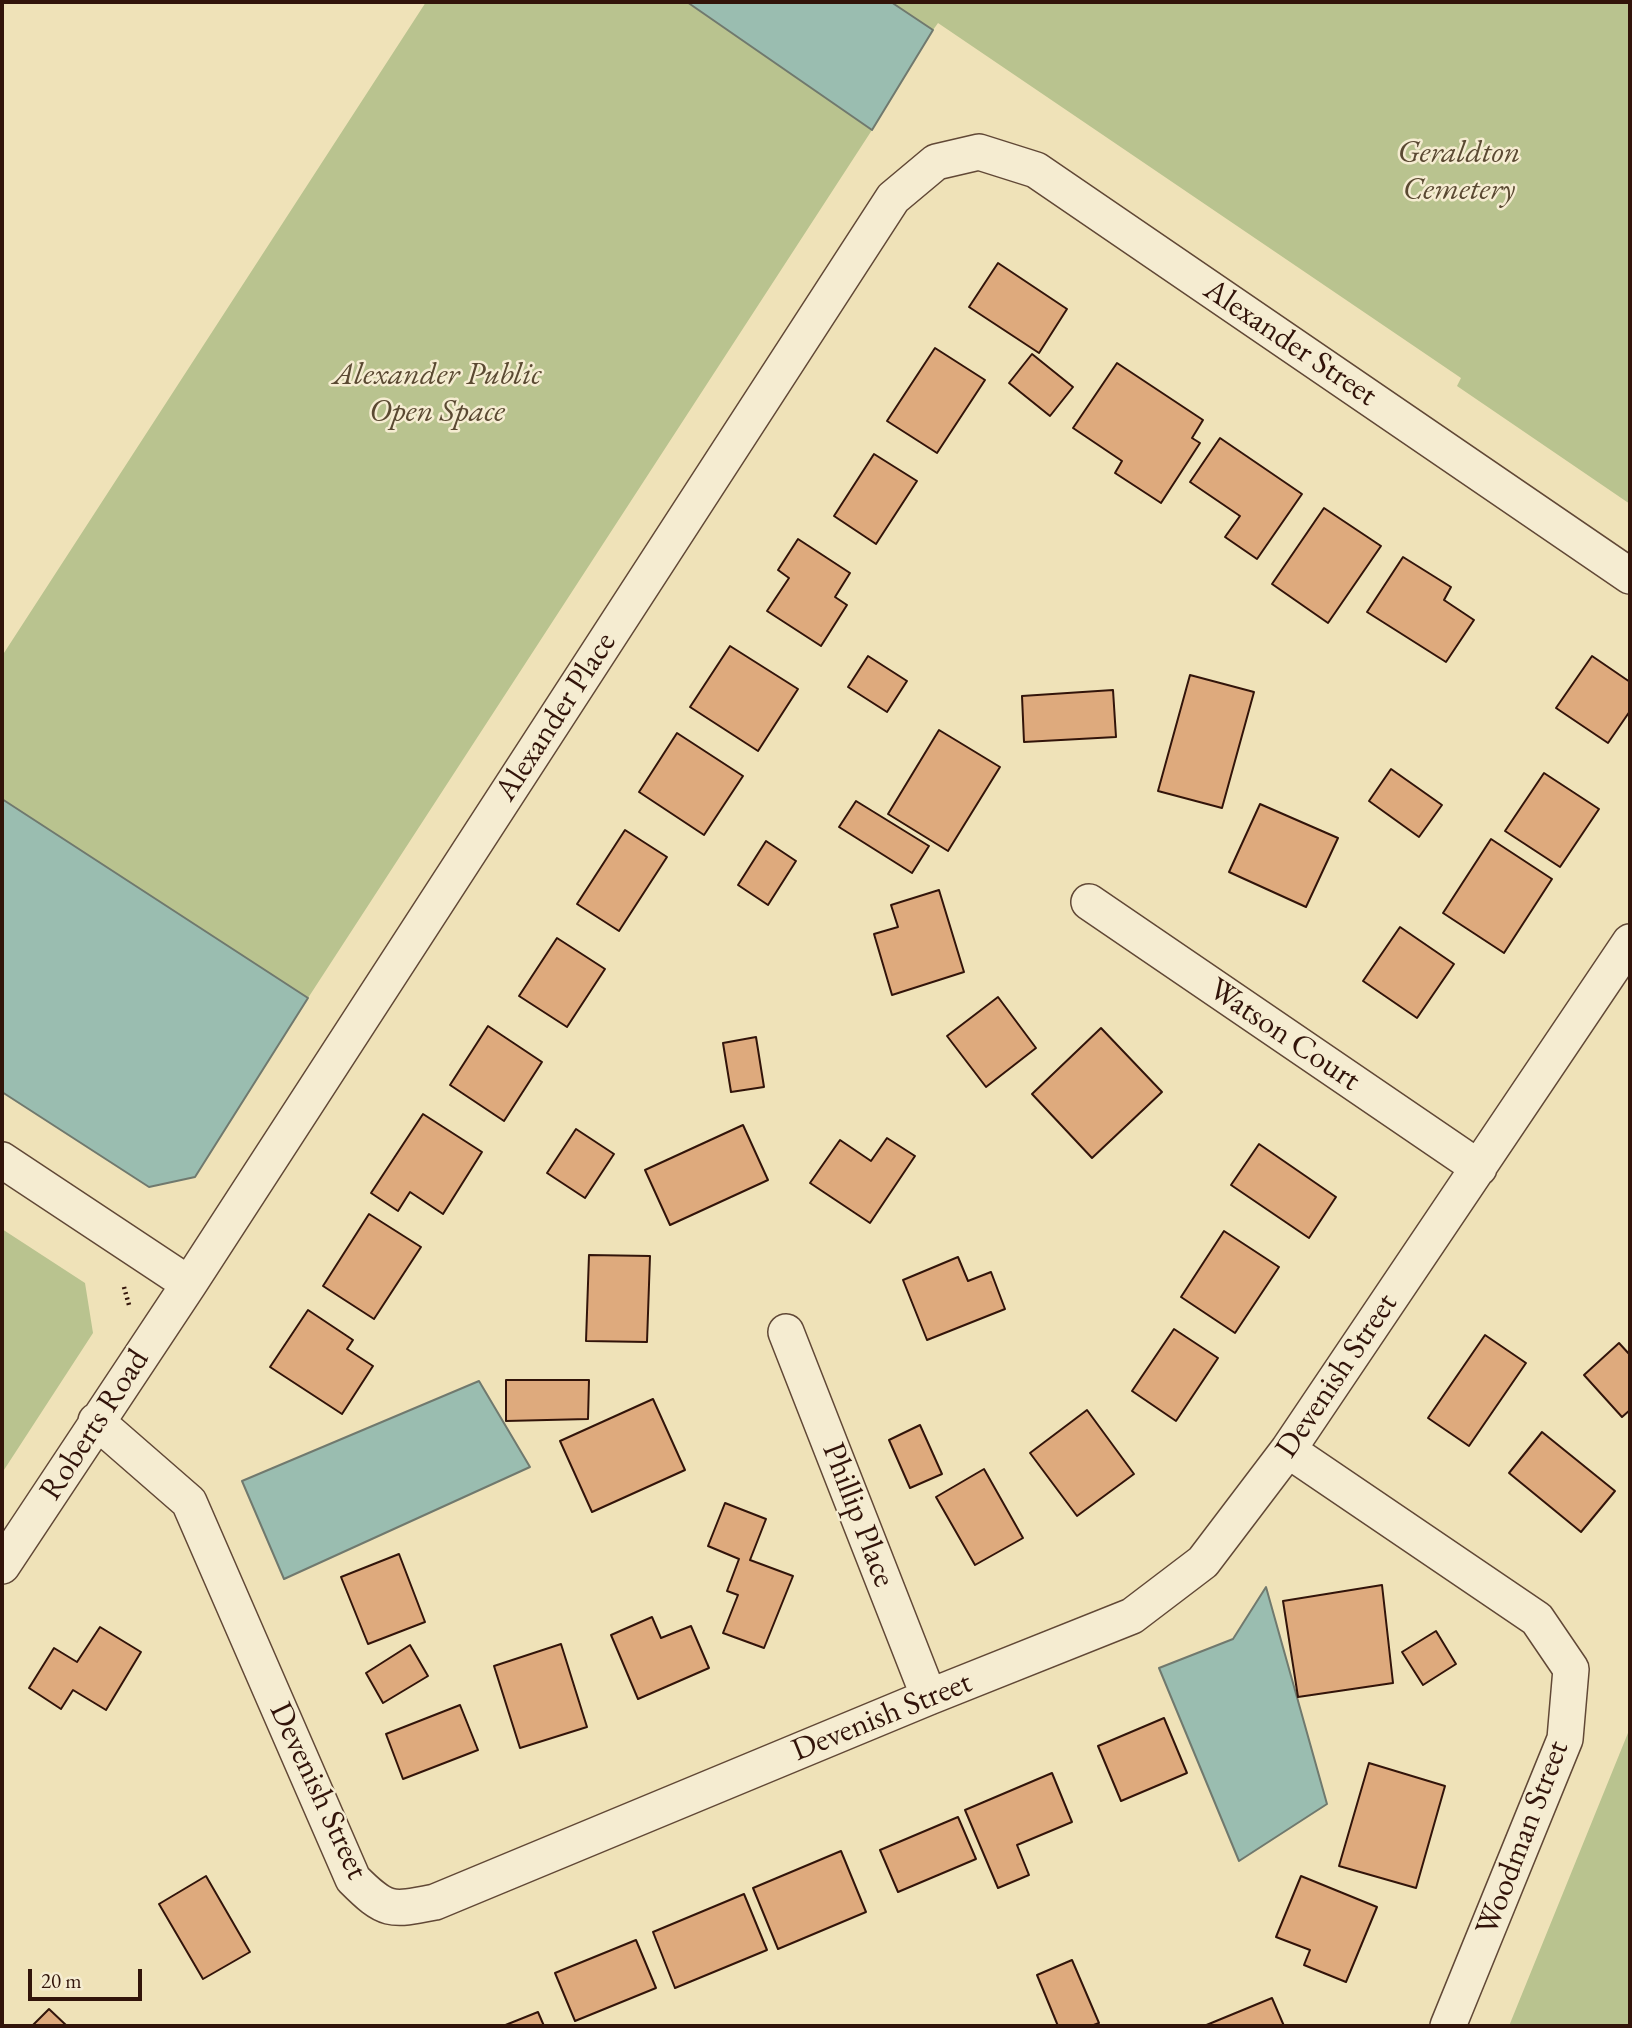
<!DOCTYPE html>
<html>
<head>
<meta charset="utf-8">
<style>
	body { margin:0 }
	#map { position:relative; width:1632px; height:2028px; overflow:hidden; background:#efe2b8; font-family:"EB Garamond",serif }
	canvas { display:block }
	.frame { position:absolute; inset:0; border:4px solid #32140a; pointer-events:none }
	.scale { position:absolute; left:28px; top:1969px; width:114px; height:32px; box-sizing:border-box; border:4px solid #32140a; border-top:0; padding-left:9px; font-size:21px; line-height:24px; white-space:nowrap; color:#32140a; -webkit-text-stroke:5px #f5ecd1; paint-order:stroke }
</style>
</head>
<body>
<div id="map">
<canvas width="1632" height="2028"></canvas>
<div class="frame"></div>
<div class="scale">20 m</div>
</div>
<script>
const g = document.querySelector('canvas').getContext('2d');
g.lineJoin = 'round';
function paint(path, color) { g.fillStyle = color; g.fill(path, 'evenodd'); }
function strokePath(path, color, width, dash) { g.strokeStyle = color; g.lineWidth = width; g.lineCap = dash ? 'butt' : 'round'; g.setLineDash(dash || []); g.stroke(path); }
function label(font, color, halo, rows, align = 'center') {
  g.font = font + ' "EB Garamond",serif'; g.lineWidth = 5; g.setLineDash([]); g.textBaseline = 'middle'; g.strokeStyle = halo; g.fillStyle = color; for (const [text, x, y, turn = 0] of rows) {
    g.save(); g.translate(x, y); g.rotate((+turn || 0) * Math.PI / 180); g.textAlign = isNaN(turn) ? turn : align; if (halo) g.strokeText(text, 0, 0); g.fillText(text, 0, 0); g.restore();
  }
}
const green = new Path2D(`
	M426,2H687L872,130L308,998L2,799V656Z
	M891,2H1630V504L1457,386L1461,378L938,23L933,30Z
	M2,1229L85,1283L93,1333L2,1473Z
	M1630,1728V2026H1509Z`);
const water = new Path2D(`
	M687,2H891L933,30L872,130Z
	M2,799L308,998L195,1177L149,1187L2,1092Z
	M479,1381L530,1467L284,1579L242,1481Z
	M1266,1587L1327,1804L1239,1861L1159,1668L1233,1639Z`);
const building = new Path2D(`
	M998,263L1067,309L1039,353L969,307Z
	M935,348L985,380L937,453L887,421Z
	M1032,354L1073,387L1050,416L1009,383Z
	M1117,363L1203,420L1192,438L1200,443L1161,503L1115,473L1122,461L1073,428Z
	M1220,438L1302,494L1257,559L1225,537L1240,516L1190,482Z
	M874,454L917,481L876,544L834,516Z
	M1324,508L1381,546L1328,623L1272,584Z
	M798,539L850,573L835,597L847,605L821,646L767,611L789,578L778,570Z
	M1403,557L1451,587L1444,600L1474,620L1446,662L1367,612Z
	M730,646L798,689L758,751L690,707Z
	M868,656L907,681L887,712L848,687Z
	M1592,656L1630,682V711L1608,743L1556,708Z
	M1190,675L1254,692L1222,808L1158,791Z
	M1113,690L1116,737L1024,742L1022,696Z
	M939,730L1000,767L948,851L888,814Z
	M677,733L743,776L704,835L639,792Z
	M1391,769L1442,805L1419,837L1369,801Z
	M1544,773L1599,809L1560,867L1505,831Z
	M856,801L929,846L912,873L839,827Z
	M1260,804L1338,838L1306,907L1229,872Z
	M625,830L667,857L619,931L577,904Z
	M1491,839L1552,879L1504,953L1443,913Z
	M766,841L796,861L768,905L738,885Z
	M939,890L964,972L892,995L874,934L898,927L891,905Z
	M1400,927L1454,964L1417,1018L1363,981Z
	M557,938L605,969L567,1027L519,996Z
	M998,997L1036,1048L986,1087L947,1036Z
	M488,1026L542,1062L504,1121L450,1085Z
	M1101,1028L1162,1092L1092,1158L1032,1094Z
	M756,1037L764,1087L731,1092L723,1043Z
	M423,1114L482,1152L443,1214L410,1192L398,1211L371,1193Z
	M743,1125L768,1180L670,1225L645,1170Z
	M576,1129L614,1154L585,1198L547,1173Z
	M887,1138L915,1156L870,1223L810,1183L840,1140L871,1161Z
	M1259,1144L1336,1197L1309,1238L1231,1185Z
	M369,1214L421,1247L374,1319L323,1286Z
	M1224,1231L1279,1267L1235,1333L1181,1297Z
	M589,1255L650,1256L647,1342L586,1341Z
	M958,1257L968,1281L991,1272L1005,1309L927,1340L903,1280Z
	M308,1310L353,1340L347,1349L373,1366L342,1414L270,1367Z
	M1174,1329L1218,1358L1176,1421L1132,1391Z
	M1485,1335L1526,1363L1469,1446L1428,1418Z
	M1619,1343L1630,1355V1410L1622,1417L1584,1375Z
	M506,1380H589L588,1419L506,1421Z
	M653,1399L685,1470L592,1512L560,1441Z
	M1087,1410L1134,1474L1077,1516L1030,1453Z
	M920,1425L942,1474L910,1488L889,1440Z
	M1542,1432L1615,1491L1581,1532L1509,1473Z
	M984,1469L1023,1538L975,1565L936,1497Z
	M725,1503L766,1519L750,1560L793,1576L764,1648L723,1633L738,1595L727,1591L739,1559L708,1546Z
	M399,1554L425,1622L368,1644L341,1577Z
	M1382,1585L1393,1683L1298,1697L1283,1601Z
	M652,1617L661,1638L691,1626L709,1668L638,1699L611,1635Z
	M100,1627L141,1652L106,1710L73,1690L61,1709L29,1688L54,1648L77,1662Z
	M1436,1631L1456,1664L1423,1685L1402,1652Z
	M561,1644L587,1727L520,1748L494,1666Z
	M410,1645L428,1676L383,1703L366,1673Z
	M460,1705L478,1750L403,1779L386,1734Z
	M1164,1718L1187,1773L1121,1801L1098,1746Z
	M1369,1763L1445,1786L1416,1888L1339,1866Z
	M1052,1773L1072,1822L1017,1845L1029,1875L998,1888L965,1810Z
	M958,1817L976,1859L898,1892L880,1850Z
	M841,1851L866,1912L778,1949L753,1888Z
	M206,1876L250,1952L203,1979L159,1904Z
	M1301,1876L1377,1907L1346,1982L1304,1965L1310,1950L1276,1937Z
	M744,1894L767,1950L675,1988L653,1932Z
	M636,1940L656,1988L575,2021L555,1973Z
	M1072,1960L1099,2023L1091,2026H1058L1037,1975Z
	M1272,1998L1284,2026H1204Z
	M49,2009L67,2026H32Z
	M538,2012L544,2026H503Z`);
const path = new Path2D(`
	M124,1287L129,1305`);
const street = new Path2D(`
	M1089,902L1479,1168
	M2,1160L189,1284
	M786,1332L929,1697
	M96,1421L189,1502L353,1879C386,1912 390,1911 435,1902L929,1697L1132,1616L1203,1562L1288,1450L1630,942
	M1288,1450L1537,1619L1571,1669L1565,1739L1448,2026
	M2,1566L189,1284L893,198L936,162L979,152L1036,170L1630,576`);
const parkNames = [
	["Geraldton",1459,153],
	["Cemetery",1459,190],
	["Alexander Public",437,375],
	["Open Space",437,412]
];
const streetNames = [
	["Alexander Street",1290,343,34],
	["Alexander Place",556,717,-57],
	["Watson Court",1284,1035,34],
	["Devenish Street",1337,1376,-56],
	["Roberts Road",95,1425,-57],
	["Phillip Place",858,1515,69],
	["Devenish Street",882,1717,-22],
	["Devenish Street",318,1791,65],
	["Woodman Street",1523,1838,-69]
];
paint(green, '#b9c38f');
paint(water, '#9abdb0');
strokePath(water, '#70796e', 2);
paint(building, '#deaa7d');
strokePath(building, '#32140a', 2);
strokePath(street, '#614836', 38);
strokePath(path, '#32140a', 4.5, [2, 3.5]);
strokePath(street, '#f5ecd1', 35);
label('italic 32px', '#5a4932', '#f5ecd1', parkNames);
label('32px', '#32140a', '#f5ecd1', streetNames);
</script>
</body>
</html>
